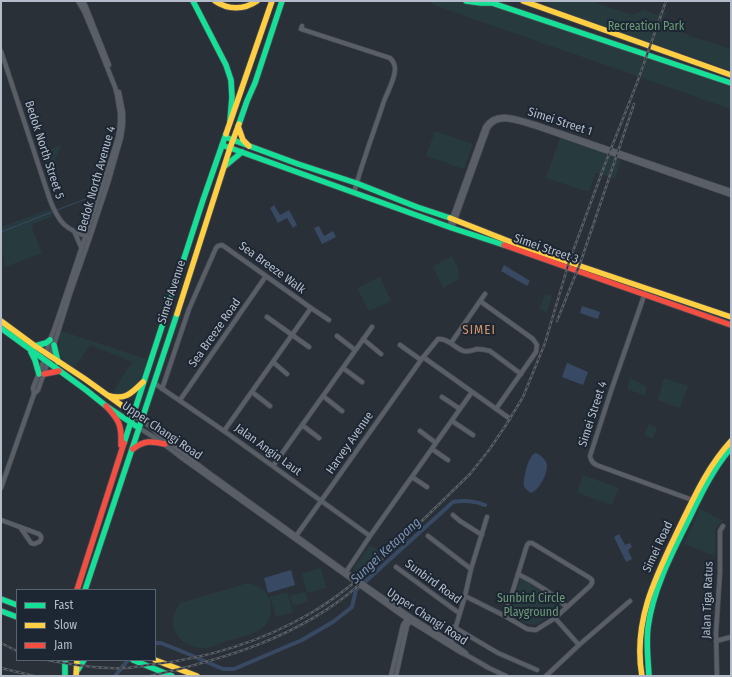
<!DOCTYPE html>
<html>
<head>
<meta charset="utf-8">
<style>
	body { margin:0 }
	#map { position:relative; width:732px; height:677px; overflow:hidden; background:#2a3038; font-family:"Fira Sans Condensed",sans-serif }
	canvas { display:block }
	.frame { position:absolute; inset:0; border:2px solid #b4bcc9; pointer-events:none }
	.legend { position:absolute; left:16px; top:589px; width:140px; height:72px; box-sizing:border-box; background:#1d2633; border:1px solid #59626f; margin:0; padding:5px 7px; list-style:none; font-size:12px; color:#b4bcc9 }
	.legend li { display:flex; align-items:center; gap:8px; height:20px }
	.legend b { width:20px; border:1px solid #59626f }
</style>
</head>
<body>
<div id="map">
<canvas width="732" height="677"></canvas>
<div class="frame"></div>
<ul class="legend">
<li><b style="height:5px;background:#16e098"></b>Fast</li>
<li><b style="height:5px;background:#ffcf43"></b>Slow</li>
<li><b style="height:5px;background:#f24e42"></b>Jam</li>
</ul>
</div>
<script>
const g = document.querySelector('canvas').getContext('2d');
g.lineJoin = 'round';
function paint(path, color) { g.fillStyle = color; g.fill(path, 'evenodd'); }
function strokePath(path, color, width, dash) { g.strokeStyle = color; g.lineWidth = width; g.lineCap = dash ? 'butt' : 'round'; g.setLineDash(dash || []); g.stroke(path); }
function label(font, color, halo, rows, align = 'center') {
  g.font = font + ' "Fira Sans Condensed",sans-serif'; g.lineWidth = 4; g.setLineDash([]); g.textBaseline = 'middle'; g.strokeStyle = halo; g.fillStyle = color; for (const [text, x, y, turn = 0] of rows) {
    g.save(); g.translate(x, y); g.rotate((+turn || 0) * Math.PI / 180); g.textAlign = isNaN(turn) ? turn : align; if (halo) g.strokeText(text, 0, 0); g.fillText(text, 0, 0); g.restore();
  }
}
const green = new Path2D(`
	M433,1H464L484,3L731,84V109L431,4Z
	M541,1H591L632,15L645,10L659,16L661,11L666,12L663,22L666,25L690,36L731,49V71L683,54L563,14Z
	M435,131L473,144L464,169L426,156Z
	M560,138L621,160L615,179L596,173L589,192L546,178Z
	M61,145L49,177L41,153Z
	M50,209L53,216L31,225L42,253L5,267L4,260L1,248V227Z
	M452,256L458,267L459,279L443,288L433,266Z
	M380,277L391,301L369,311L357,288Z
	M545,294L552,296L547,312L539,309Z
	M61,331L147,359C141,379 137,397 112,393L132,362L90,345L74,368C57,357 57,350 61,331Z
	M630,378L646,386V396L627,389Z
	M664,378L688,386L680,408L658,400Z
	M649,424L657,428L653,438L644,435Z
	M583,475L619,488L612,505L577,493Z
	M699,508L723,521L715,528V556L684,544L698,514Z
	M370,545L381,552L359,572L353,569Z
	M321,568L326,588L307,593L302,573Z
	M521,578L563,606L547,618L536,625L527,624L509,614Z
	M248,583C260,586 266,589 270,601C272,605 271,607 271,610C270,633 244,636 227,641C220,643 211,648 203,648C189,649 174,638 173,623C173,616 176,609 180,603Z
	M287,592L293,612L276,617L270,597Z
	M305,592L308,602L293,606L290,596Z`);
const water = new Path2D(`
	M274,205L280,215L289,210L297,225L293,228L287,218L278,223L270,208Z
	M319,226L324,236L333,231L336,237L322,244L314,228Z
	M504,265L530,281L527,286L501,271Z
	M582,306L600,312L598,319L580,313Z
	M567,363L588,372L583,385L562,377Z
	M535,453C540,454 547,460 547,466C547,475 539,490 531,493C528,491 525,489 524,486C523,478 528,457 535,453Z
	M619,534L625,545L630,543L632,547L628,550L632,559L626,562L614,537Z
	M291,570L295,585L268,593L264,578Z`);
const stream = new Path2D(`
	M57,210L94,196
	M1,232L52,212`);
const canal = new Path2D(`
	M155,643H161L186,653L223,669H234L302,640L333,622L352,607L356,590L453,502C463,500 476,501 485,505
	M115,676L128,660`);
const street = new Path2D(`
	M83,1L86,7L109,65
	M302,26L301,29L390,58C393,61 395,64 395,69C395,79 388,91 384,101C374,132 362,162 354,193
	M1,51L50,200C59,223 65,229 88,237
	M449,227L485,127C497,108 520,120 538,125L731,191
	M452,228L488,128C498,111 522,123 537,127L731,195
	M75,233L81,247
	M645,293L611,391L590,456C591,462 594,464 599,466L695,501
	M480,301L533,339L537,345L536,352L496,409
	M267,317L309,347
	M337,336L355,350
	M363,339L381,354
	M451,343L485,294
	M400,345L421,360
	M423,357L509,418
	M273,362L287,374
	M343,368L362,382
	M154,383L224,431L370,536
	M162,389L189,309L216,248L218,246L222,245L225,247L311,308L329,320
	M252,392L270,406
	M34,394L38,390L54,345L71,291L90,237L108,183L121,138L123,125V112L119,92
	M323,396L342,411
	M442,397L460,409
	M180,400L266,276
	M142,420L162,437L205,470L346,572L412,618L451,642L466,653
	M452,421L473,435
	M302,425L319,438
	M139,428L160,441L182,458L410,621L460,652L470,657L489,668L506,676
	M224,431L311,308
	M420,431L436,443
	M432,449L448,460
	M273,466L372,327
	M412,477L427,487
	M1,488L34,394L33,388L44,360L50,340L55,327L105,178L118,137L120,122V113L117,95L115,87L99,47L84,11L78,1
	M453,515L460,521L482,535
	M1,520L39,534C42,536 42,539 39,542L34,544L31,543L20,527
	M296,536L321,501L421,360L438,339C449,338 455,349 464,351C469,352 473,350 477,349C482,349 486,350 490,351L521,374
	M428,536L471,569
	M396,567L459,613
	M346,572L370,536L472,392
	M518,574C536,583 552,593 567,607
	M465,596L505,616L527,629L536,630L555,618L590,586L592,583V580L590,578L532,543H529L527,545L505,616
	M555,618L579,645
	M454,627L498,653L537,670
	M716,641L731,637
	M451,643L465,596L471,569L487,517
	M391,676L403,625L408,618
	M396,676L407,626L411,619
	M546,676L579,645L630,601
	M717,676L716,633L720,572V531L723,526`);
const fast = new Path2D(`
	M193,1L226,65L231,80L232,97L230,121
	M466,1L481,3H490
	M486,1L731,83
	M239,124L247,101L255,83L282,1
	M225,137L298,164L356,183L417,207L450,218
	M222,145L452,228L504,245
	M225,166L242,152
	M1,328L86,390L106,406L139,428
	M54,345L58,362
	M35,346L46,343L50,340
	M31,352L35,360L39,374
	M124,443L203,200L226,134
	M85,590C115,498 147,406 177,314
	M1,599L17,605
	M1,611L17,617
	M65,660V676
	M133,660L172,676
	M77,671L84,660
	M649,676C648,660 646,643 648,627C653,589 672,553 689,519C701,494 713,469 731,448`);
const slow = new Path2D(`
	M215,1C228,10 244,10 257,1
	M523,1L731,75
	M238,126L243,140L249,146
	M226,134L272,1
	M450,218L521,246L731,317
	M177,314L230,148L239,124
	M1,321L35,346L85,379L142,420
	M107,395C124,401 131,394 143,382
	M155,660L197,676
	M76,676L77,660
	M642,676C632,619 658,572 682,522C696,493 709,465 731,441`);
const jam = new Path2D(`
	M504,245L731,325
	M44,374L59,371
	M106,406C119,420 122,425 121,445
	M133,449C144,440 152,441 165,444
	M77,590L124,443`);
const rail = new Path2D(`
	M557,321L581,261L634,104
	M1,643L17,651
	M48,660C73,665 98,669 123,668C131,668 140,666 148,665C204,659 261,642 311,613C340,596 367,573 392,550L470,474L489,450L506,425L523,397L545,343L569,262L605,164L637,83L666,1
	M1,668L34,676
	M150,676C225,659 300,637 359,585`);
const parkNames = [
	["Recreation Park",646,27],
	["Sunbird Circle",531,599],
	["Playground",531,613]
];
const streetNames = [
	["Simei Street 1",560,122,18],
	["Bedok North Street 5",44,150,72],
	["Bedok North Avenue 4",97,179,-74],
	["Simei Street 3",546,249,19],
	["Sea Breeze Walk",272,268,36],
	["Simei Avenue",172,292,-72],
	["Sea Breeze Road",215,333,-55],
	["Simei Street 4",593,414,-72],
	["Upper Changi Road",162,431,34],
	["Harvey Avenue",350,443,-55],
	["Jalan Angin Laut",268,450,36],
	["Simei Road",658,547,-65],
	["Sunbird Road",433,582,36],
	["Jalan Tiga Ratus",708,600,-88],
	["Upper Changi Road",427,617,33]
];
const neighbourhoodNames = [
	["SIMEI",479,330]
];
const waterNames = [
	["Sungei Ketapang",386,551,-43]
];
paint(green, '#273a3e');
paint(water, '#384963');
strokePath(stream, '#384963', 1);
strokePath(canal, '#384963', 4);
strokePath(street, '#484c53', 5.5);
strokePath(fast, '#484c53', 7);
strokePath(slow, '#484c53', 7);
strokePath(jam, '#484c53', 7);
strokePath(street, '#5a5e66', 4);
strokePath(fast, '#16e098', 5.5);
strokePath(slow, '#ffcf43', 5.5);
strokePath(jam, '#f24e42', 5.5);
strokePath(rail, '#595d64', 2.5);
strokePath(rail, '#1d2633', 1, [3]);
label('12px', '#6b9a76', '#1d2633', parkNames);
label('12px', '#b4bcc9', '#1d2633', streetNames);
g.letterSpacing = '1px';
label('13px', '#d59563', '#1d2633', neighbourhoodNames);
g.letterSpacing = '0px';
label('italic 13px', '#7c92b1', '#1d2633', waterNames);
</script>
</body>
</html>
